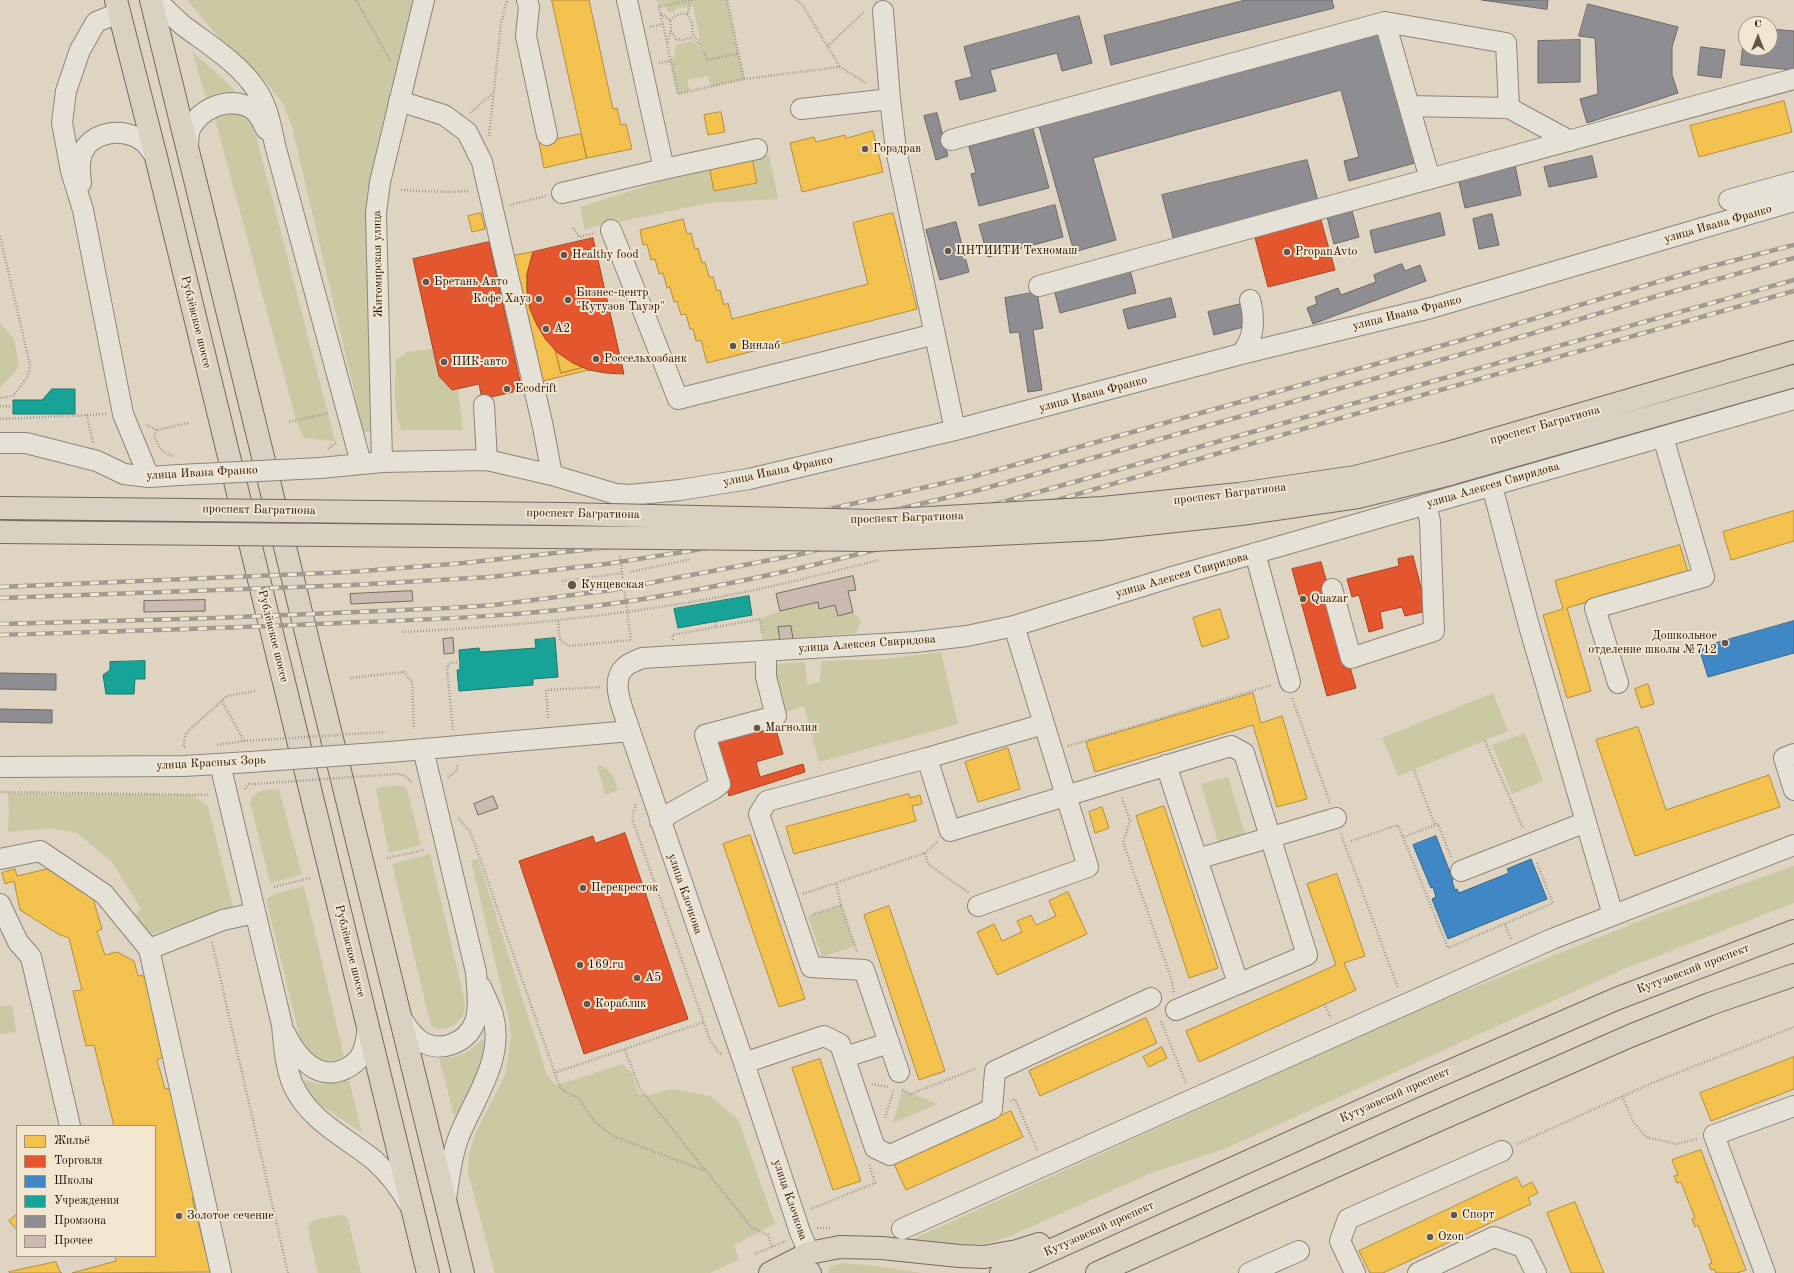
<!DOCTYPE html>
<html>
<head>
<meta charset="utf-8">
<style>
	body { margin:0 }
	#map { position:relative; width:1794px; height:1273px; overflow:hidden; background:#dfd4c2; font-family:"Old Standard TT",serif }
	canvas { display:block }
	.legend { position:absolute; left:16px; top:1125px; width:140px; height:132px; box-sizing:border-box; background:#f2e6d0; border:1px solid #9e9281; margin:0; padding:5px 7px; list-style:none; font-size:12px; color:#20130b }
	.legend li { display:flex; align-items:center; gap:8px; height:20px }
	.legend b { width:20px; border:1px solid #9e9281 }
	.north { position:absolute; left:1738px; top:16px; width:40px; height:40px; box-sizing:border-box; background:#f2e6d0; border:1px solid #9e9281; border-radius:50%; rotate:0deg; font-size:11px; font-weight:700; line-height:16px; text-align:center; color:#20130b }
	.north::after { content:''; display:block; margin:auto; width:14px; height:18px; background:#63574b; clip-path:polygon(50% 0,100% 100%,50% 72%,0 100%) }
</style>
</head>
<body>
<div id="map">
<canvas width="1794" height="1273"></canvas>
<ul class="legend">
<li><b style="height:11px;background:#f2c14e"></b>Жильё</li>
<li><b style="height:11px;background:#e4572e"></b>Торговля</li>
<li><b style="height:11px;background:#3f88c5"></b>Школы</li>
<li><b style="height:11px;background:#17a398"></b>Учреждения</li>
<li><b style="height:11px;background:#8d8d92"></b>Промзона</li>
<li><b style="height:11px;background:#cbbaaf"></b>Прочее</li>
</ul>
<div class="north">С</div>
</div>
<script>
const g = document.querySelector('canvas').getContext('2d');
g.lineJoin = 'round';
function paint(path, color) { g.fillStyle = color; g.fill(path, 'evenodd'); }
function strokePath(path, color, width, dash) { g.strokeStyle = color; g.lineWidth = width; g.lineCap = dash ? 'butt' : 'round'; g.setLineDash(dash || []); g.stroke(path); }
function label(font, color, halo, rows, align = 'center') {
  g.font = font + ' "Old Standard TT",serif'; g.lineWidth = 4; g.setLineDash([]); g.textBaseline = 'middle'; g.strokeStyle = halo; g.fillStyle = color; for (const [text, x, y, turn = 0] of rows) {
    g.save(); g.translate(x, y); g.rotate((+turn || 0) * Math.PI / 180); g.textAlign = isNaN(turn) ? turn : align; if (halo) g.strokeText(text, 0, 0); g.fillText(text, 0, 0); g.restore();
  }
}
const green = new Path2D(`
	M187,0H416L372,181V431L362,433L355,394L292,127L284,105L266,82L217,35Z
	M657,0H727L744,79L711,87L708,76L687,80L690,91L678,94L670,59L674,58L676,45L693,41L703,52L705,51L699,43V34L692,0L689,8C682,8 678,6 673,13L668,12L665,5L659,7Z
	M192,51L233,88L235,93H218L206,98Z
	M221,113H241L253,124L335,441L304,438L297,423L215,119Z
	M769,155L778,199L709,203L585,229L580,207L709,166L714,191L756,183L752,157Z
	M0,323L14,339L19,367L0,388Z
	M433,349L439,376L452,390L458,389L463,430H402C392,412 396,381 396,360L407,352Z
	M818,602L819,609L835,605L838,616L853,612L861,621L856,633L793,639L791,626L778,627L780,641L763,643L760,619L780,611Z
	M941,652L958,724L819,762L804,706L776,716L766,665L805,662L807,685L820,682L821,661L885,659Z
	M1493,693L1508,731L1398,776L1382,738Z
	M1525,733L1543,781L1512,794L1492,745Z
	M597,764C611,769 614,776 618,790L605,795Z
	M1228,777L1245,834L1218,842L1201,784Z
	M402,785L407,789L421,845L389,853L376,789L380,787Z
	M279,789L302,875L270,883L250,802C255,789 266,790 279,789Z
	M8,793L193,795L208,806L233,907L141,938L128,923L141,909L112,862L77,833L50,828L8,832L9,811Z
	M430,854L464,998C464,1001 465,1005 465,1008C462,1024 445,1034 431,1026L392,864Z
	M478,859L547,1075L556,1085L623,1064L633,1075L638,1094L650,1095L672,1089L710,1096L738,1119L775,1224L734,1245L739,1260L710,1273H495L468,1173L469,1154L475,1134L505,1075L511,1037L509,1020L471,860Z
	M1794,866V903L1624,969L1224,1149L1151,1173L1010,1236L986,1244H935L909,1241L1413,1012L1660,913Z
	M304,886L344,1056C326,1065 319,1059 303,1050L266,899L274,894Z
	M841,905L855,946L822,957L808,917Z
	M12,1005L16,1032L0,1034V1006Z
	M483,1039C492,1060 464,1101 455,1119L439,1058C457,1059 470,1052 483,1039Z
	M304,1080C320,1086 333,1085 349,1080L362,1133L309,1097L303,1085Z
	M902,1090L938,1104L893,1123Z
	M339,1215L346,1216L348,1220L361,1273H318L308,1230L310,1223L315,1220Z
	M844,1263L876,1266L922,1273H828L830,1266Z`);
const homes = new Path2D(`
	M552,0H589L613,109L617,108L621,125L626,124L632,149L587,158Z
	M1784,101L1792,132L1699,157L1690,126Z
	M721,112L725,132L708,135L704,115Z
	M873,131L883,172L802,192L790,143L814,137L816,142L845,135L846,138Z
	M581,134L587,158L544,168L539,143Z
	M752,157L757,183L714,191L709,166Z
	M481,213L485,229L472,232L468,216Z
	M893,213L917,309L707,363L701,340L696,341L693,329H690L686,314L681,315L677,301L674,302L670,287L667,288L663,273L659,274L655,259L651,260L647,244L643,245L640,230L683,219L687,234L691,233L695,249L698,248L702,263L705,262L709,277H713L717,291L720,290L724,305L728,303L732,319L868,284L853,223Z
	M533,252L527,274V291L530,309L537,325L546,340L555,349L561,373L584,367L589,370L543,381L513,256Z
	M555,349L573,363L584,367L561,373Z
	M1794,511V541L1731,560L1723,532Z
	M1680,545L1688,572L1567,608L1591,691L1567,698L1543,615L1563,609L1555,581Z
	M1220,609L1229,638L1202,647L1193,618Z
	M1648,684L1654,704L1641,708L1635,689Z
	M1253,693L1261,723L1282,716L1307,799L1277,807L1253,725L1095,772L1086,742Z
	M1638,727L1666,810L1769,775L1780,807L1635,856L1596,740Z
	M1008,748L1020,789L978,802L965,762Z
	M909,794L910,798L920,795L922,804L912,806L916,821L794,854L786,827Z
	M1164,806L1218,968L1189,978L1136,816Z
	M1102,807L1109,828L1095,833L1089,812Z
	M750,835L805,999L779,1007L723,844Z
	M15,869L17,876L47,869L92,895L102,929L97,931L105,955L117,952L134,961L138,976L142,975L152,988L158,1015L155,1024L163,1057L157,1060L165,1089L171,1088L196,1198H192L211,1272L72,1273L116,1261L115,1256H155V1126H114L94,1045L86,1046L73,991L82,990L69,938L58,934L20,910L14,881L5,884L2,873Z
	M1337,874L1365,956L1344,963L1356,990L1199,1062L1186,1031L1336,965L1307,884Z
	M1068,892L1087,934L997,975L977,932L994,924L1002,941L1022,932L1017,921L1031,915L1036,925L1056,916L1049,901Z
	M889,906L945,1071L919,1080L864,915Z
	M1146,1018L1157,1043L1040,1096L1029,1071Z
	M1162,1047L1167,1058L1149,1067L1143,1057Z
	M1794,1057V1089L1711,1121L1700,1093Z
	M820,1059L861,1181L833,1190L792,1068Z
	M1011,1111L1023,1137L906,1190L894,1164Z
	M1701,1150L1746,1270L1737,1273H1716L1714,1269L1711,1270L1709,1264L1712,1263L1698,1225L1695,1227L1692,1219L1695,1218L1681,1182L1677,1183L1674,1176L1678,1175L1672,1160Z
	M1517,1177L1522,1187L1532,1182L1538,1193L1528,1198L1531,1204L1383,1273H1370L1359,1251Z
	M1575,1202L1604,1273H1571L1547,1213Z
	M17,1214V1228L16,1229L9,1221Z
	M56,1262L60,1272L62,1273H10L9,1272Z`);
const shops = new Path2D(`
	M1320,217L1335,270L1268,287L1254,234Z
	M593,238L624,374L606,373L589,370L573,363L558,353L546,340L537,325L530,309L527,291V274L533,252Z
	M489,242L522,390L482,399L479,384L452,390L439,376L413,259Z
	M1413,556L1427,611L1405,616L1402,607L1380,612L1383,628L1369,632L1359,595L1352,597L1347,579L1399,566L1398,559Z
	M1321,562L1327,583L1321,585L1344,668L1350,667L1356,688L1327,696L1292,569Z
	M773,719L783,754L756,762L760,777L803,764L805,772L729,796L711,738Z
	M625,833L688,1019L584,1054L519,861L593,836L595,843Z`);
const schools = new Path2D(`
	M1794,621V653L1708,677L1699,648Z
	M1436,836L1453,880L1452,881L1455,890L1457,889L1459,893L1509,873L1507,869L1531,859L1547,899L1448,939L1432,899L1436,897L1433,887L1431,888L1413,845Z`);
const public = new Path2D(`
	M52,389H75V414H13V400H42Z
	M749,596L752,615L678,628L674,609Z
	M555,638L558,677L533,679V685L459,691L457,670H460L459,650L479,648L480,652L536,648L535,640Z
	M145,661V679H135L134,694H106L103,675L110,670V662Z`);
const industry = new Path2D(`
	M1246,0H1332L1334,8L1111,65L1104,36Z
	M1482,0H1548L1547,9Z
	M1588,4L1678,27L1672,47V75L1678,93L1587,123L1580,99L1598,94L1595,38L1579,36Z
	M1079,16L1092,63L1062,71L1057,53L990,70L996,91L960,100L955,81L972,77L964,47Z
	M1745,26L1746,48H1770V29L1794,31V70L1741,65Z
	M1378,32L1415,163L1349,181L1344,161L1359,157L1341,90L1093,158L1116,240L1074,252L1039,126Z
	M1580,40V82L1538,83V41Z
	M1701,47L1725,50L1721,78L1698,75Z
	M937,113L948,156L936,160L924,116Z
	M1033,129L1049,188L979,206L971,174L976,173L969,147Z
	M1592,156L1597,177L1549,187L1544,167Z
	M1307,160L1319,205L1174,241L1162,195Z
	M1515,165L1521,195L1465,208L1458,178Z
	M1055,205L1063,237L988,257L979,225Z
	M1351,207L1359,237L1334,244L1326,213Z
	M1440,213L1445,235L1375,253L1370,231Z
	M1492,214L1499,245L1479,249L1473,219Z
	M956,222L969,272L940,280L926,230Z
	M1402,264L1405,271L1420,265L1426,281L1313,324L1307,308L1317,304L1315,297L1338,288L1341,295L1376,282L1374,275Z
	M1129,266L1136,293L1060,313L1053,285Z
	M1037,292L1043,328L1033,330L1042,390L1028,392L1019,332L1010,333L1005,298Z
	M1171,298L1176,317L1128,329L1123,310Z
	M1241,304L1247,326L1214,335L1208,312Z
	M0,673L56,674V690L0,689Z
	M0,709L52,710V723L0,722Z`);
const building = new Path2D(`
	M853,576L856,590L848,591L853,612L838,616L835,605L819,609L818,602L780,611L776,594Z
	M412,591L413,601L351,604L350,594Z
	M205,600V611L144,612V601Z
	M791,626L793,639L780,641L778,627Z
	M453,638L454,653L444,654L443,639Z
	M493,796L498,808L478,815L474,804Z`);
const path = new Path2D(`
	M356,0L391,62
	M689,0L659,7L678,94L744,79L727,0
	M692,0L687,14C695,23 690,30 695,38C699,46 705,50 707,60L739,53
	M797,0L803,6L840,67
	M661,14L670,20L671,30L667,44
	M670,20C674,16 681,12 687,14
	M650,27L663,24
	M671,31L676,39L682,40L693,37
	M828,46L865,11
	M659,63L671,61
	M744,79L840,67L866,83
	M470,113L493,93
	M489,136L501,23L507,0
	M401,190L448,192L470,191
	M510,205L546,196
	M573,228L579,237L595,233
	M0,236L30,365L28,376L13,396L0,398
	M0,406L13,407
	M87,415L106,414
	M0,419L87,415L93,443
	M289,422L329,413
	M147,425L157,430L188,423
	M157,430L154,435C159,447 161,453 174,456
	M328,449L337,442
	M630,572L692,559
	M562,581L622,573
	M558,621L560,640L569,646L631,640
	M715,622L716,628
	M402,632C505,627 607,617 708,599C766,589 823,574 879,560
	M673,640L672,635L760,619L762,633
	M350,678L404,672L412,682L414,729
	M1292,698L1330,803
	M548,718L546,690L600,687
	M453,730L447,669L449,663L460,662
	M1485,741L1523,828
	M217,745L244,741L222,701
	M1068,746L1272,685
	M185,747H183L186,733L227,696L255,691
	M1414,770L1435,825
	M395,774C404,774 407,777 412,783
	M448,777L457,771V764
	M245,789L248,784H255
	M0,792L209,795
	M1122,798L1130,821L1123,842L1171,978L1174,992
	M636,804L632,818L710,1040L719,1053L723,1054
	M458,818L471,833L559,1085L564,1091L579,1098L595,1122L613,1136L706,1171
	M1341,834L1398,988
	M1403,837L1438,824L1451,857
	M1351,841L1398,825L1448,948L1553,903L1536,861
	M925,853L928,864L969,893
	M387,858L424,850
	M274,887L310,878
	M803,894L925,853L937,842
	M841,905L857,952
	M812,915L841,905L836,883
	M1505,924L1511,939
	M212,942L288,1273
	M1324,1004L1331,1018
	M1161,1021L1186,1083
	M625,1050L640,1089L752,1228L768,1235L772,1247
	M554,1073L704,1022
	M872,1084L889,1087
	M902,1090L911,1094L977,1068
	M1622,1096L1634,1123L1646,1137L1676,1144L1698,1139
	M1010,1101L1015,1099L1037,1150
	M885,1118L894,1089
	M1517,1144L1652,1083L1794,1027
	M811,1209L875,1183L869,1164
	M817,1228H832
	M755,1254L786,1241`);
const minor = new Path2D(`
	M156,0C166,9 175,19 185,27C211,46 241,65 258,92C268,108 271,126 275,145L361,463
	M527,0L529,7L526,36L547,135
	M119,13L96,22L80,50L66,91L62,123L71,171L83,210L123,414L149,477
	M890,99L896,150L955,430
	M399,101L444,115L467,132L482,162L543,427L552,475
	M1409,106L1509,108
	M801,109L890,99L883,11
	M951,140L1385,22
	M188,151C188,144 188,135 190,129C201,108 227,97 249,107C258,111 262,121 266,129
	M664,169L757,149
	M1430,179L1385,22L1506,43L1509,108L1570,141
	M81,183C80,175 79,165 81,157C88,131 125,126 144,142C148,146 152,152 156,157
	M562,193L664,169L627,0
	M1729,200L1794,182
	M611,230L678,399L935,334
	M1039,286L1794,79
	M1241,354C1255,338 1255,319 1250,300
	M484,405L487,460
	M0,443H26L97,461L124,474L149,477L179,475
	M382,462L376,213L380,182L424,0
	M320,468L382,462L487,460L552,475L616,494L630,495L680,490L749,479L955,430L1241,354L1431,308L1794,201
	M1492,486L1529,626L1613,915
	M1255,553L1290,682
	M1332,589L1351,658L1434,631L1430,521L1426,504
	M1618,683L1595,608L1704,577L1663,437
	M630,731C625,713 608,682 625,667C629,663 637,660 642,658L915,642L967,636L1014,626L1172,577L1794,399
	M390,752L630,731L744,1063L800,1232L809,1253
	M1794,754L1784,758L1794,790
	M927,758L1044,724
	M220,764L282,1025C284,1045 285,1066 293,1085C309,1121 346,1137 375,1161C389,1174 400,1188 409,1204
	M1166,765L1238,983
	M0,767L184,766L250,762
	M660,821L669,814L714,789L720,784L705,735L776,716L766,677V651
	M0,859L40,851L104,894L149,949
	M1197,859L1336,818
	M1461,871L1586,822
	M0,904L18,942L31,957L70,1126
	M978,906L1088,867L1014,626
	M400,1016C405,1024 410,1033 419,1040C439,1054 466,1044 475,1022C480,1006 477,988 476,972L423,749
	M285,1033C296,1056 317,1082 345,1069C351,1066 356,1063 360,1057C366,1048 367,1036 368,1025
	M845,1057L889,1043
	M744,1063L824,1036L840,1044L875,1148L890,1155L992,1109L995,1071L1151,998
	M899,1072L864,970L811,967L759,814L767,801L927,758L950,831L1231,746L1244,753L1307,955L1176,1010
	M446,1199C449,1179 451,1158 458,1139C473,1099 505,1061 493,1015C490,1006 485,996 481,987
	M902,1229L1552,939L1794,845
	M221,1273L149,949L223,920L255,913
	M1249,1273L1299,1251
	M1355,1273L1340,1241L1348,1219L1502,1151
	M1418,1273L1494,1237L1523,1247L1536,1273
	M1765,1273L1714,1135L1794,1106`);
const major = new Path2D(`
	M116,0L156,157L428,1273
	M151,0L463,1273
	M1444,454L1794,352
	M1450,474L1794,376
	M770,1273L809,1253L840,1247L882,1248L959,1256L984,1257L1017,1251L1039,1244
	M784,1273L795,1271L810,1273
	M1001,1273L1411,1088L1616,999L1794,931
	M1097,1273L1425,1126L1630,1036L1710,1004L1794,975`);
const rail = new Path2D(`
	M0,587L349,572L464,563L601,548L693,536L825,510L975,476L1462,340L1701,269L1794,245
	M0,598L352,585L490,577L606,564L696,550L831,525L979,490L1480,349L1664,294L1794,258
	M0,624L216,618L450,608L494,605L612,590L797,555L985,507L1794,280
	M0,635C120,631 240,628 360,622C446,619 532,615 617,603C815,574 1007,514 1199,459C1397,401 1596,347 1794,291`);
const pathBridge = new Path2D(`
	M620,556L631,640
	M244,741L385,732
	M255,784L395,774`);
const minorBridge = new Path2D(`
	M179,475L320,468
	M250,762L390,752`);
const majorBridge = new Path2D(`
	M0,508L564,514L876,521L1102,508L1239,494L1355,477L1444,454
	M0,532L873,540L1100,529L1241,514L1358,497L1450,474`);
const markers = [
	[865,149,4,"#63574b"],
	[948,251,4,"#63574b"],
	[1287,252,4,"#63574b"],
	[564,255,4,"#63574b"],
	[426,282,4,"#63574b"],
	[539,299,4,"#63574b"],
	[568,300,4,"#63574b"],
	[546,329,4,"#63574b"],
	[733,346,4,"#63574b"],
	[596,359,4,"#63574b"],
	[444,362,4,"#63574b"],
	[507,389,4,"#63574b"],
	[572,585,5,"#63574b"],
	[1303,599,4,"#63574b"],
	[1725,643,4,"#63574b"],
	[757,728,4,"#63574b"],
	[583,888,4,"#63574b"],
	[580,965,4,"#63574b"],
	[637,978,4,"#63574b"],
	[587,1004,4,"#63574b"],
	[1454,1215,4,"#63574b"],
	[179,1216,4,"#63574b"],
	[1430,1237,4,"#63574b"]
];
const poiNames = [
	["Горздрав",873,149],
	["ЦНТИИТИ Техномаш",956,251],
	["PropanAvto",1295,252],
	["Healthy food",572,255],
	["Бретань Авто",434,282],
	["Бизнес-центр",576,293],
	["\"Кутузов Тауэр\"",576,307],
	["Кофе Хауз",531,299,"right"],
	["А2",554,329],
	["Винлаб",741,346],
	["Россельхозбанк",604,359],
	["ПИК-авто",452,362],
	["Ecodrift",515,389],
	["Кунцевская",581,585],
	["Quazar",1311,599],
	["Дошкольное",1717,636,"right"],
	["отделение школы №712",1717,650,"right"],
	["Магнолия",765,728],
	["Перекресток",591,888],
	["169.ru",588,965],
	["А5",645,978],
	["Кораблик",595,1004],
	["Спорт",1462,1215],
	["Золотое сечение",187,1216],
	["Ozon",1438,1237]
];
const streetNames = [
	["улица Ивана Франко",1718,224,-16],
	["Житомирская улица",378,264,-91],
	["улица Ивана Франко",1407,313,-14],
	["Рублёвское шоссе",196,322,76],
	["улица Ивана Франко",1093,394,-15],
	["проспект Багратиона",1545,425,-16],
	["улица Ивана Франко",778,471,-12],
	["улица Ивана Франко",202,473,-3],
	["улица Алексея Свиридова",1493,485,-16],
	["проспект Багратиона",1230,494,-7],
	["проспект Багратиона",259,510,1],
	["проспект Багратиона",583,514,1],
	["проспект Багратиона",907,518,-2],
	["улица Алексея Свиридова",1182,575,-16],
	["Рублёвское шоссе",273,636,76],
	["улица Алексея Свиридова",867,644,-4],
	["улица Красных Зорь",211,763,-3],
	["улица Клочкова",685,894,71],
	["Рублёвское шоссе",350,951,76],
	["Кутузовский проспект",1693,969,-21],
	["Кутузовский проспект",1395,1095,-24],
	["улица Клочкова",790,1200,71],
	["Кутузовский проспект",1099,1229,-24]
];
paint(green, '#cbc8a4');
paint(homes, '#f2c14e');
strokePath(homes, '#b38d3a', 1);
paint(shops, '#e4572e');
strokePath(shops, '#a94324', 1);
paint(schools, '#3f88c5');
strokePath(schools, '#36658d', 1);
paint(public, '#17a398');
strokePath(public, '#1a786e', 1);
paint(industry, '#8d8d92');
strokePath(industry, '#6c686a', 1);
paint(building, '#cbbaaf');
strokePath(building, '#726b61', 1);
strokePath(minor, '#8d857a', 22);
strokePath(major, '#726b61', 24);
strokePath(path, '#a09a92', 2.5, [1, 2]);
strokePath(minor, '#e6e1d7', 20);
strokePath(major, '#dad1c2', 22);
strokePath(rail, '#a09a92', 4.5);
strokePath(rail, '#f2e6d0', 3, [9]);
strokePath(minorBridge, '#8d857a', 22, []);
strokePath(majorBridge, '#726b61', 24, []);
strokePath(pathBridge, '#a09a92', 2.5, [1, 2]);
strokePath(minorBridge, '#e6e1d7', 20);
strokePath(majorBridge, '#dad1c2', 22);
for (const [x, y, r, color] of markers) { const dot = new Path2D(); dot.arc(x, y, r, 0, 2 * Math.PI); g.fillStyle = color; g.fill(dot); strokePath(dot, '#f2e6d0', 1.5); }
label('12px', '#20130b', '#f2e6d0', poiNames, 'left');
label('12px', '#20130b', '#f2e6d0', streetNames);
</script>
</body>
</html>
